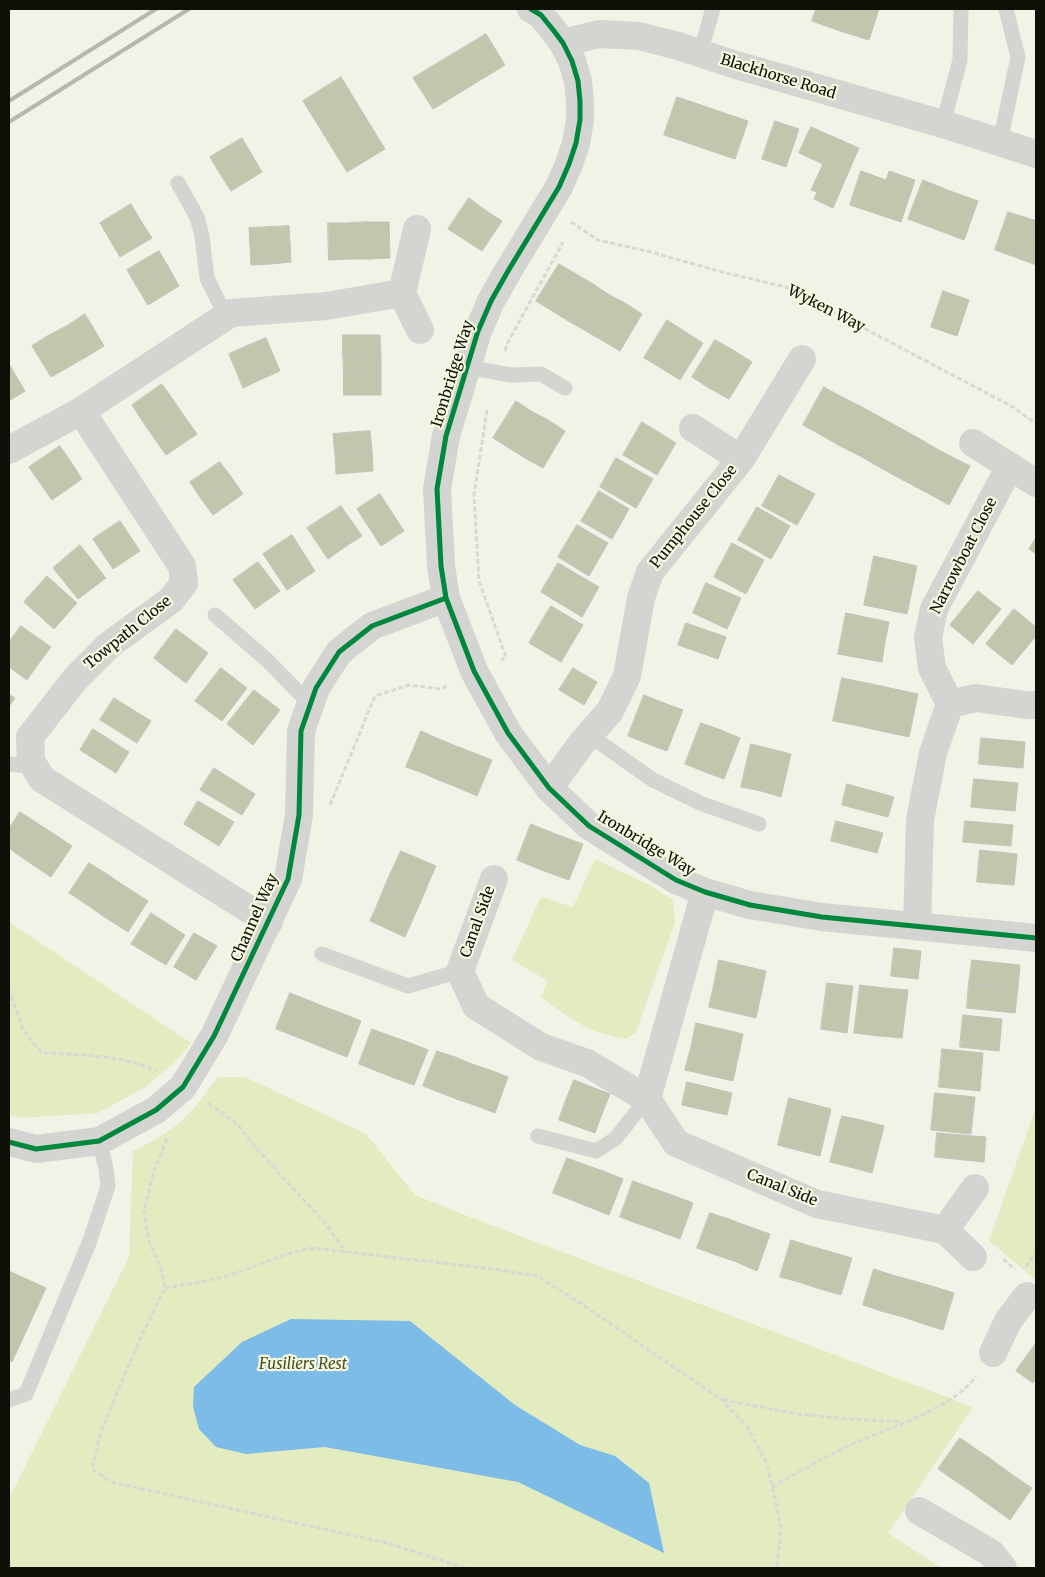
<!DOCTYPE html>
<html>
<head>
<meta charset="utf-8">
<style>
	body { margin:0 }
	#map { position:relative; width:1045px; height:1577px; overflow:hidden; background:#f0f3e6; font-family:Merriweather,serif }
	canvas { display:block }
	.frame { position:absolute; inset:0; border:10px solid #0e1008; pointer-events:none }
</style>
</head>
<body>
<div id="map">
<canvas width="1045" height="1577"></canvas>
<div class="frame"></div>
</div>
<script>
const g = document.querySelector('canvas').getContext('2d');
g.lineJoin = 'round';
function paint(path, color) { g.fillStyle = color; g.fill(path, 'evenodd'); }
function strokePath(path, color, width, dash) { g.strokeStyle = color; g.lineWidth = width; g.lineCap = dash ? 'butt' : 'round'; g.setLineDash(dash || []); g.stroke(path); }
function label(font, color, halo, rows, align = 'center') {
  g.font = font + ' Merriweather,serif'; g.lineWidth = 4.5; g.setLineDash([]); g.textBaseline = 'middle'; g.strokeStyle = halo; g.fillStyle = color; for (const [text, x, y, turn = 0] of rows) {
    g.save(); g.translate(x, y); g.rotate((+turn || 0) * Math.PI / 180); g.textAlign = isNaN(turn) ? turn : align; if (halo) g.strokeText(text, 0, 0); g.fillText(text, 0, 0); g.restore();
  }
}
const green = new Path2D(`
	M595,859L649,885L673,900L675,922L636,1032L626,1039C588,1032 571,1020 541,997L548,981L512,960L541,897L573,907Z
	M9,922L191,1043L174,1063L144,1088L98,1113L19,1118L9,1114Z
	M218,1077H245L366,1134L415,1195L480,1221L973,1407L888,1533L941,1568H9V1499L129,1257L133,1151C142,1146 152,1142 161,1136C185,1122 202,1099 218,1077Z
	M1036,1107V1280L989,1241Z`);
const water = new Path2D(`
	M291,1319L410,1321L515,1405L580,1445L615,1456L649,1483L664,1553L518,1482L325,1447L246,1454L216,1447L199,1429L193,1407L194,1387L242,1342Z`);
const building = new Path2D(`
	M816,9H847L840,31L812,21Z
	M847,9H879L869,40L840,31Z
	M486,34L505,65L433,109L413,78Z
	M341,77L385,149L347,172L303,101Z
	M677,97L701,105L688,143L664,135Z
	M701,105L724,113L711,151L688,143Z
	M724,113L748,121L735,159L711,151Z
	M775,121L799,129L786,167L762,159Z
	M811,127L859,148L833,208L814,199L817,192L811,190L823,164L799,153Z
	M242,138L252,155L220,174L210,157Z
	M252,155L262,172L231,191L220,174Z
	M861,171L886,180L889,171L915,180L901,222L850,205Z
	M923,180L950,191L935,229L908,219Z
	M950,191L978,201L964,240L935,229Z
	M469,198L485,210L465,240L448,229Z
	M131,204L141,221L110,240L100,223Z
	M485,210L502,221L482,251L465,240Z
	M1008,212L1034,220L1020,259L995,250Z
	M1034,220L1036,221V265L1020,259Z
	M141,221L152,238L120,257L110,240Z
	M368,222L369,259H350L349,223Z
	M368,222H389L390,258L369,259Z
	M328,223H349L350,259L329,260Z
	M289,226L291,262L271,264L269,227Z
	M269,227L271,264L251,265L249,228Z
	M159,251L169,268L137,287L127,270Z
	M559,264L576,274L554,312L536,301Z
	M169,268L179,286L148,305L137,287Z
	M576,274L593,284L570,322L554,312Z
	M593,284L608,294L586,331L570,322Z
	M943,291L969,300L957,336L931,327Z
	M608,294L625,303L603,341L586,331Z
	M625,303L642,314L620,351L603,341Z
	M85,314L104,346L86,357L67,326Z
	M667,320L684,331L661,368L644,358Z
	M67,326L86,357L67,368L48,336Z
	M684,331L703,343L680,380L661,368Z
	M343,335H380L381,354H343Z
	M48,336L67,368L51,377L32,346Z
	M266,338L280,371L262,379L247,346Z
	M715,340L733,350L709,388L692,377Z
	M247,346L262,379L243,388L229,354Z
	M733,350L752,362L729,399L709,388Z
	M343,354H381V374H344Z
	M9,364L25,391L9,401Z
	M344,374H381V395H344Z
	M162,384L174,401L143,422L132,405Z
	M824,387L842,397L821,435L803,425Z
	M842,397L862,407L840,446L821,435Z
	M174,401L185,417L154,438L143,422Z
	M516,401L531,411L509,448L493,438Z
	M862,407L880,417L860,456L840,446Z
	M531,411L548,420L525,458L509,448Z
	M185,417L197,434L166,455L154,438Z
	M880,417L902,429L881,468L860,456Z
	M548,420L565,431L543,468L525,458Z
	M642,422L676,443L657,475L623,455Z
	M902,429L920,439L899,478L881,468Z
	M370,431L372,451L335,454L333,434Z
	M920,439L937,449L916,487L899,478Z
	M60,446L71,462L40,483L29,467Z
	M937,449L954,458L933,496L916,487Z
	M372,451L373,471L336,474L335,454Z
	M616,458L653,479L636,508L600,487Z
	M954,458L970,466L949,505L933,496Z
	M71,462L82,479L52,500L40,483Z
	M220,462L232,478L202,500L190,482Z
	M779,475L815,494L797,525L762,506Z
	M232,478L243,494L213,515L202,500Z
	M599,491L629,509L612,539L581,521Z
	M380,494L404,531L381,546L357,509Z
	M341,506L362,536L345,547L324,517Z
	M757,507L790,526L771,559L738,540Z
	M324,517L345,547L328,559L307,528Z
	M120,521L140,551L113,569L93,539Z
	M577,525L608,543L589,576L558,557Z
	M292,535L315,571L287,590L263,554Z
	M1036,538V554L1029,549Z
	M732,543L764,560L746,594L714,577Z
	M80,545L106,578L78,599L53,568Z
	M874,556L917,566L912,590L869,581Z
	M258,562L280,591L255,609L233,580Z
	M558,563L599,587L582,617L541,592Z
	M47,576L77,603L54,629L24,602Z
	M869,581L912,590L907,614L864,605Z
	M706,583L741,598L727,629L693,613Z
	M978,591L1001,609L973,644L950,625Z
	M551,606L583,625L561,662L529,643Z
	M1014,609L1036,627V636L1012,665L986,644Z
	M846,613L889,622L885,642L842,634Z
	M686,623L726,637L718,659L678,645Z
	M21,626L51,647L39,663L9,642Z
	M176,629L192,641L170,671L154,658Z
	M842,634L885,642L882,662L838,654Z
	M192,641L208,653L186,683L170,671Z
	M9,642L39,663L27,680L9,667Z
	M221,668L247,688L222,721L195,701Z
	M573,668L597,682L584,705L559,690Z
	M842,678L862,682L854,725L833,721Z
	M862,682L881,686L872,729L854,725Z
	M881,686L899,690L890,733L872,729Z
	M254,690L280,710L253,745L227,724Z
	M899,690L918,694L909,737L890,733Z
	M9,694L15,698L9,707Z
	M644,695L664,703L648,744L628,736Z
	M114,698L151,721L137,743L100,720Z
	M664,703L683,710L667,751L648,744Z
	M701,723L721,730L705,772L685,764Z
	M93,729L129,752L116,773L80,750Z
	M721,730L740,738L724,779L705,772Z
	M421,731L439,739L425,774L406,767Z
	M981,738L1025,742L1023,768L979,764Z
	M439,739L456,746L441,781L425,774Z
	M751,744L771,749L761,791L741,787Z
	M456,746L474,753L459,788L441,781Z
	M771,749L791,754L781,797L761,791Z
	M474,753L492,760L477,796L459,788Z
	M214,768L255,794L242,815L200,790Z
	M974,779L1018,783L1015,811L971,807Z
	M847,784L894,797L888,817L842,805Z
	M198,801L234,822L219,846L184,824Z
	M20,812L37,823L17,854L9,848V829Z
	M836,821L883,833L877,853L831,841Z
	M965,821L1013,825L1011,846L963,842Z
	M37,823L54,834L33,865L17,854Z
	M531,824L558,835L544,871L517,860Z
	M54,834L72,846L51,877L33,865Z
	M558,835L583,844L569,880L544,871Z
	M980,850L1017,854L1014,885L977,882Z
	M401,851L436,866L429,882L394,866Z
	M89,863L107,874L86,904L69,893Z
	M394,866L429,882L421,901L385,886Z
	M107,874L123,885L103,916L86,904Z
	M123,885L148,901L128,932L103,916Z
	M385,886L421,901L412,921L377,906Z
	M377,906L412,921L405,937L370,921Z
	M151,913L185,935L166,965L131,944Z
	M194,933L217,946L196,980L174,967Z
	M894,948L921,951L918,979L891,976Z
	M719,960L766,971L761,995L714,985Z
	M972,960L1020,965L1018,988L969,983Z
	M827,983L853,986L847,1033L821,1029Z
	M969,983L1018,988L1015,1013L967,1008Z
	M714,985L761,995L756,1018L709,1007Z
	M860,985L884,988L879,1036L854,1033Z
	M884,988L908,990L902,1038L879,1036Z
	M290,993L308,1000L294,1036L276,1029Z
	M308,1000L325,1007L312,1043L294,1036Z
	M325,1007L344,1014L329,1050L312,1043Z
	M344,1014L361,1021L347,1057L329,1050Z
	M963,1015L1002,1019L999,1051L960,1047Z
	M696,1023L743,1034L738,1058L691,1048Z
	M372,1029L388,1035L374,1070L359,1064Z
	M388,1035L408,1042L394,1078L374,1070Z
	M408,1042L428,1050L414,1085L394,1078Z
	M691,1048L738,1058L733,1081L685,1070Z
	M942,1049L983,1053L980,1091L939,1087Z
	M437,1051L455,1057L441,1093L423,1086Z
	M455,1057L472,1064L459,1100L441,1093Z
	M472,1064L490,1070L477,1106L459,1100Z
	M490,1070L508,1077L495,1113L477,1106Z
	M574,1080L610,1094L602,1114L566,1100Z
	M687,1082L732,1093L727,1115L682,1105Z
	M935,1093L975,1097L971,1134L931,1130Z
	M789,1098L808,1103L797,1150L778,1145Z
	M566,1100L602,1114L595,1133L559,1120Z
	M808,1103L831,1109L820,1156L797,1150Z
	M842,1116L861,1120L850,1167L830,1162Z
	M861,1120L884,1126L872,1173L850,1167Z
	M937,1133L986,1137L984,1162L935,1157Z
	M567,1158L583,1164L569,1199L553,1193Z
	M583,1164L603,1171L589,1207L569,1199Z
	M603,1171L623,1179L609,1215L589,1207Z
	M633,1181L649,1187L636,1223L620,1217Z
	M649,1187L669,1194L656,1230L636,1223Z
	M669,1194L693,1203L680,1239L656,1230Z
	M710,1213L729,1219L716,1255L697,1248Z
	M729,1219L747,1226L734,1261L716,1255Z
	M747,1226L770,1234L757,1271L734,1261Z
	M791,1240L810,1246L799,1282L780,1277Z
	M810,1246L828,1251L817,1288L799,1282Z
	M828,1251L852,1258L841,1295L817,1288Z
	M874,1269L892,1275L881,1311L863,1305Z
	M9,1271L46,1288L12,1362L9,1360Z
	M892,1275L914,1281L903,1317L881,1311Z
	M914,1281L935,1287L924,1324L903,1317Z
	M935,1287L954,1293L943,1330L924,1324Z
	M1036,1343V1378L1033,1383L1016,1371Z
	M960,1438L973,1447L951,1478L938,1469Z
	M973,1447L988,1457L966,1488L951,1478Z
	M988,1457L1003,1468L981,1499L966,1488Z
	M1003,1468L1017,1478L995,1509L981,1499Z
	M1017,1478L1032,1488L1010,1520L995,1509Z`);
const path = new Path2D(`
	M571,222L598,240L651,252L722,272L786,287L1013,407L1036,424
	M505,351L508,342L563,242
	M487,410L474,495L479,581L506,657L501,660
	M330,805L375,696L409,685L441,689L448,685
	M9,989L23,1030L42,1053C73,1054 130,1056 156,1071
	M208,1103L238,1125L255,1147L324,1222L346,1252
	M167,1139L154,1171L144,1211L149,1241L161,1268L165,1288L136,1348L100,1434L92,1469L111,1482L387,1543L465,1568
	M1003,1259L1015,1269
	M1026,1267L1036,1251
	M165,1288C187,1284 209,1281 230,1275C258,1266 283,1253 312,1248L494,1269L537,1276L577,1301L722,1400L748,1428L767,1464L781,1527L777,1568
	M723,1400L798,1414L850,1419L902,1422
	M772,1487C795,1474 817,1461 840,1450C880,1429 951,1412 976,1376`);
const lane = new Path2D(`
	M700,53L713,9
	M943,124L960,60L961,9
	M1000,142L1018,57L1006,9
	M178,183L197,217L202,236L207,278L226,317
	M466,367L511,375L541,374L565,388
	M215,615L267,660L310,704
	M589,735L653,780L700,803L759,824
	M9,764L35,767
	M322,954L408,986L460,971
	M538,1136L596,1151L615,1139L647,1099
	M9,1400L26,1394L89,1243L108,1186L106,1168L99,1141`);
const street = new Path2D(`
	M531,9L541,15L554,31L563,43L572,61L578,81L580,101V120L576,143L569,164L559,187L508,271L491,301L478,331L446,436L437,489L441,566L446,598L474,671L508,733L549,788L589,826L676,880L705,892L750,905L822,917L1036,938
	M563,43L599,34L639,36L678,46L736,65L943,124L1036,154
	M417,229L402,293L420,330
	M81,411L182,566L184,583L171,600L109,645L76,678L30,737L31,761L42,779L269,922
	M693,428L741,459
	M973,443L1036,483
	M9,450L81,411L231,313L326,306L402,293
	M950,704L932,668L928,638L934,609L1010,466
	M549,788L582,743L610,711L627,676L641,598L650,572L741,459L802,359
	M494,879L460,971L476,1006L541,1047L587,1063L647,1099
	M705,892L647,1099L676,1143L817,1204L945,1230
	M917,926L920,820L933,753L950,704L976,698L1026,705H1036
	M9,1142L36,1149L99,1141L156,1110L183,1087L214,1036L288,879L299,815L301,731L316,688L339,652L372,626L446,598
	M973,1257L945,1230L975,1188
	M993,1353L1008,1321L1027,1296
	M919,1511L991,1553L1003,1568`);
const rail = new Path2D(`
	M9,101L156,9
	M9,122L189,9`);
const cycleway = new Path2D(`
	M531,9L541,15L554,31L563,43L572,61L578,81L580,101V120L576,143L569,164L559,187L508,271L491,301L478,331L446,436L437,489L441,566L446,598L474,671L508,733L549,788L589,826L676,880L705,892L750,905L822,917L1036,938
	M9,1142L36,1149L99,1141L156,1110L183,1087L214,1036L288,879L299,815L301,731L316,688L339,652L372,626L446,598`);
const streetNames = [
	["Blackhorse Road",778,77,17],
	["Wyken Way",826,309,27],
	["Ironbridge Way",453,374,-73],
	["Pumphouse Close",694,517,-51],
	["Narrowboat Close",964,556,-63],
	["Towpath Close",128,633,-39],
	["Ironbridge Way",646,844,31],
	["Channel Way",255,918,-66],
	["Canal Side",478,922,-70],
	["Canal Side",782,1188,22]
];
const parkNames = [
	["Fusiliers Rest",303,1365]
];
paint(green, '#e3ebc1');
paint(water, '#7cbce6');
paint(building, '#c2c6ad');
strokePath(building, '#c1c4b9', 1);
strokePath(path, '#d7d9d4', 3, [5, 2.5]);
strokePath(lane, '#d4d4d1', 15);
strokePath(street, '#d4d4d1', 28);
strokePath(rail, '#b5b7b3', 4);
strokePath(cycleway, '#00873e', 5);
label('15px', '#0e1008', '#f4f9e0', streetNames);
label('italic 15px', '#474e23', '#f4f9e0', parkNames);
</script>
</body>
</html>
